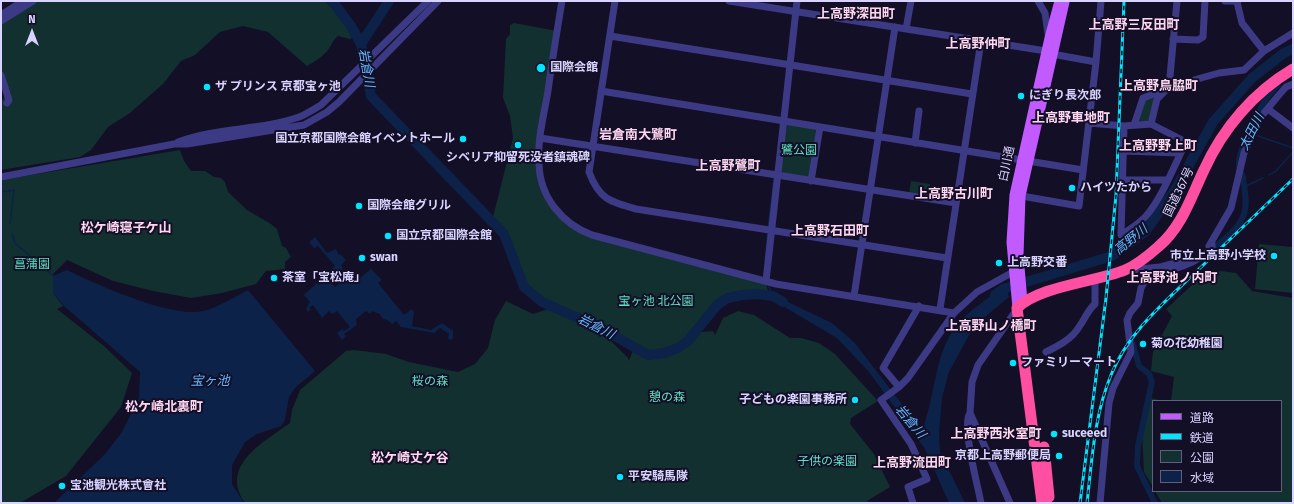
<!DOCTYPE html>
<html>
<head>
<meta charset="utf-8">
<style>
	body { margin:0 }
	#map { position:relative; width:1294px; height:504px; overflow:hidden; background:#130f26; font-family:"Fira Sans","Noto Sans JP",sans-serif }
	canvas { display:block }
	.frame { position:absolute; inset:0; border:2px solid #d9d4ff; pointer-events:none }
	.legend { position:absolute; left:1152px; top:400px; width:130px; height:92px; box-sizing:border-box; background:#130f26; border:1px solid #625e7d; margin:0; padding:5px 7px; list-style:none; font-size:12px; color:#d9d4ff }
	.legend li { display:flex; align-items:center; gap:8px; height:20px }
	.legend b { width:20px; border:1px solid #625e7d }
	.north { position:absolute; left:12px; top:12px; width:40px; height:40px; -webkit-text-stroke:3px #130f26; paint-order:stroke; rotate:0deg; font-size:11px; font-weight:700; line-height:16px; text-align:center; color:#d9d4ff }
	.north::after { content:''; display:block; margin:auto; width:14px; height:18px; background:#d9d4ff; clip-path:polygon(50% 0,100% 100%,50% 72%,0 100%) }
</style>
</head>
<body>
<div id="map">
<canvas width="1294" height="504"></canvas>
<div class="frame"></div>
<ul class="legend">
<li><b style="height:5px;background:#c25bff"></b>道路</li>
<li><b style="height:5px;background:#00e5ff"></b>鉄道</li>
<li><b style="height:11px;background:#12302f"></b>公園</li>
<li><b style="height:11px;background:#0c2248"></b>水域</li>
</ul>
<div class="north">N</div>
</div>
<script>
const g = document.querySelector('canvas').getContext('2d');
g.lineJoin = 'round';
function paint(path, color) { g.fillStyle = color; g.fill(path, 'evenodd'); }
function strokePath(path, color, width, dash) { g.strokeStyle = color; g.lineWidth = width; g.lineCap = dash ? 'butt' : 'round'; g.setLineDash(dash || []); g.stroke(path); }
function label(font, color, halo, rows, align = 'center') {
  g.font = font + ' "Fira Sans","Noto Sans JP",sans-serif'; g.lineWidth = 4; g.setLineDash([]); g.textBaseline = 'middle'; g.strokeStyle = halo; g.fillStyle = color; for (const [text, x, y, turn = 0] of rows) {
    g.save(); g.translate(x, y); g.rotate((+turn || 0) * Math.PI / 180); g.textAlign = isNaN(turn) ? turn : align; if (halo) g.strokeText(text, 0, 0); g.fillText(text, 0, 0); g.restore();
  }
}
const green = new Path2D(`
	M35,1H325L338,14L354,36L350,39L338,36C333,40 333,42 330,47C325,55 316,61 307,66L268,32L243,26L220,32L195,55L181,61L163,84L130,113L108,127L91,150L80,157L1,170V102L4,97L1,85V23Z
	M514,23L557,31L539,164L550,201L570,225L766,284L769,294C758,291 750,291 738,292C710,295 706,325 686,341C678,348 660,353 649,354L585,316L579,317L546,302L530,290L505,234L492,221L513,138L510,116L503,98L506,39L510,34V25Z
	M1155,97L1149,119L1147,121H1139L1145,99Z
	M789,124L816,128L811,177L783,174L780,170L787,125Z
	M180,150L184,161L191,171H205L214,177L221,178L225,182L228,192L247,210L271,224L277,229L282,246L286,248L291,257L285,262V269L266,271L256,284L222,293L191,298L153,291L113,281L67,260L53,274V293L63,306L57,309L104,346L132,373L121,407L66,476L20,503H1V180Z
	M911,181L930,184L928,197L909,194Z
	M1259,244L1293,247V293L1255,289Z
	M1221,271L1236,273L1252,291L1293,298V503H1162L1155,491H1281V401H1171L1174,377L1151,371L1153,352L1172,316L1166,309L1204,274L1211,272Z
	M506,301L533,314L548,309L575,318L612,342L628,358L629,361L633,350L650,358L665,356L684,348L701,332L713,331L715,335L723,318L738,311L754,315L790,338H801L819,343L835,354L878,401L851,418L850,424L874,454L890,487L867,501L868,503H245C219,465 264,442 290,423L292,410L300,390L346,351L354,350L386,354L409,362L458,372L475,364L488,348L495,320Z
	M1147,397L1163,401H1153V487L1144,472L1142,434Z`);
const water = new Path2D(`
	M315,237L327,253L336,249L339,255L340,254L346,260L341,265L343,268L338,273L345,281L348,279L353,284L372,268V270L382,280L378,283L404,315L412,309L414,312L412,326L431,330L442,323L453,331V339L450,340L448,338L449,334L440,328L434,333L401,327L396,321L392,324L389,321L382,318L380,314L372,311L370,314L366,311L356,319L357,325L344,334L346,336L342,340L337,333L342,329L344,331L350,327L337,311L332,314L329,311L322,318L313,305L309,308L311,310L308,312L306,309L310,302L304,295L317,283L319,285L327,277L335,287L342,281L332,268L335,266L318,246L314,248L309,242Z
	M67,270C98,285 170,318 203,311C215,309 236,296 248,290L315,371L295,388L289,397L285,420L281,426L257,434L245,442L232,465V484L244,503H54L105,454L122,432L139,398L140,372L63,305L53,293V276Z
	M1005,285L1009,297L974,326L949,372L942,398L939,433L940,452L965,503H949L925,449L869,372L837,338L776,302L771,294L832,323L854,342L922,430C936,396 933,357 956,326C963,315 993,295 1005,285Z`);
const stream = new Path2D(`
	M1255,135L1293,148
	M1269,175L1276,171L1293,152
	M1244,187L1263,178
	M1,192L14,190L10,224
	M768,228L774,178
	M12,234L15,243L53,276
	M765,261L768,231
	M768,285L773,296`);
const canal = new Path2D(`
	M1210,252C1222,240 1238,231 1244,214C1248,202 1244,189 1243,178C1243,174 1239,170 1239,166C1237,150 1265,95 1278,85
	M1132,341L1139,366L1149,374L1152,382L1138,446L1137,466L1155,503`);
const river = new Path2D(`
	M331,1L334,3L351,26L361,44L371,96L504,234L524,287L542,302L597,326L648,355L664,353L678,348L688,341L717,305L728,298L742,295L757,294L773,296L783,302
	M361,44L389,1
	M995,295L1003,289L1112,256L1145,232L1175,190L1213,122L1252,78L1284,53L1293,49`);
const minor = new Path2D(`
	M562,1C557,31 552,61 548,91C544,115 537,140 539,164C540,197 562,224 592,235L776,284L954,313
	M615,1L589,172C599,199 610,202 636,209L947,258
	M729,1L1046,51
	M1038,1L1045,13L1048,34
	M1225,1H1238
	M1,15L23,1
	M1,21L33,1
	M906,29L911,1
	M610,36L972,94
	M1173,39L1198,40L1203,37L1205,1
	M1264,51L1293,33
	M1052,54L1096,62
	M1,75L9,100L7,103
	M1169,87L1177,1
	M601,91L1083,170
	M1268,109L1293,128
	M1089,123L1124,126L1151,124L1186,142C1175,164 1162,198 1146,216C1139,224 1130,229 1121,235L1124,126
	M1151,124L1157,99L1169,87L1219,73L1244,70L1264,51L1242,23L1237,2
	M1134,125L1143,98L1156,93H1162
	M540,138L956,203
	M178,142C217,127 260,131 299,117C307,114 314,109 321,105L428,1
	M915,143L919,111
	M1124,151L1180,153
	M1,177L174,144H187L304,125L327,112L339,102L438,1
	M1122,180H1167
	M811,181L820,127
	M1016,195L1079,206L1096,62L1101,1
	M1209,246L1231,208L1244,153L1260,118L1278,96L1286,87L1293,84
	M1130,270L1160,267L1181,261
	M766,281L797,1
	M854,296L895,27
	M940,309L981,41
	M1046,352C1058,346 1072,339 1079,327C1085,319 1087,311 1095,304V279
	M899,387L883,368L919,306
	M970,413C961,425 978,486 981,503
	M913,503L908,487L927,479L911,444L881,400L899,387L908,378L954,313L977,292L1013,272
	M1010,503L970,413L972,382L978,365L1017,309
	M1100,503L1109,403L1113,388L1131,352L1127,320L1130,313L1138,303L1141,288L1148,275C1168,271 1200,264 1212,247V244`);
const major = new Path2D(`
	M1023,302L1019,255L1021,196L1065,2
	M1017,308L1011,242L1014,195L1049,38L1059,1`);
const highway = new Path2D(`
	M1044,447L1049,497
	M1042,503L1017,308C1039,286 1096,282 1125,270C1137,265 1149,255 1158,247C1182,227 1191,197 1204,170C1223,128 1254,92 1293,69`);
const rail = new Path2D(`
	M1080,503L1106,298L1116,195L1124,1
	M1087,503C1092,460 1094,416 1111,375C1128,332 1166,301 1199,269C1230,239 1262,209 1293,179`);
const markers = [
	[541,68,5,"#00e5ff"],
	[207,87,4,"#00e5ff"],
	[1021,96,4,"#00e5ff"],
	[463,139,4,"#00e5ff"],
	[518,145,4,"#00e5ff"],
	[1072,188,4,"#00e5ff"],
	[359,206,4,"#00e5ff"],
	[388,236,4,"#00e5ff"],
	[1274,256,4,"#00e5ff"],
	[362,258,4,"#00e5ff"],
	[999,263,4,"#00e5ff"],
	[274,278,4,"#00e5ff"],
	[1143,344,4,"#00e5ff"],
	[1013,363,4,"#00e5ff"],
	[855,400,4,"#00e5ff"],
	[1054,434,4,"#00e5ff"],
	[1059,456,4,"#00e5ff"],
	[620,477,4,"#00e5ff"],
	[62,486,4,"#00e5ff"]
];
const poiNames = [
	["国際会館",550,68],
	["ザ プリンス 京都宝ヶ池",215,87],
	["にぎり長次郎",1029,96],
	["国立京都国際会館イベントホール",455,139,"right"],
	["シベリア抑留死没者鎮魂碑",518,158,"center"],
	["ハイツたから",1080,188],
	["国際会館グリル",367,206],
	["国立京都国際会館",396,236],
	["市立上高野小学校",1266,256,"right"],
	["swan",370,258],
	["上高野交番",1007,263],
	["茶室「宝松庵」",282,278],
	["菊の花幼稚園",1151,344],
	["ファミリーマート",1021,363],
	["子どもの楽園事務所",847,400,"right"],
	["suceeed",1062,434],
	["京都上高野郵便局",1051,456,"right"],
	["平安騎馬隊",628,477],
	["宝池観光株式會社",70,486]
];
const parkNames = [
	["鷺公園",799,151],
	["菖蒲園",32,265],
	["宝ヶ池 北公園",656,302],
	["桜の森",430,382],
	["憩の森",667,398],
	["子供の楽園",827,462]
];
const streetNames = [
	["白川通",1007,164,-78],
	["国道367号",1179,192,-64]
];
const neighbourhoodNames = [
	["上高野深田町",856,14],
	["上高野三反田町",1134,25],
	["上高野仲町",978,44],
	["上高野鳥脇町",1159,86],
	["上高野車地町",1071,118],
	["岩倉南大鷺町",638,135],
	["上高野野上町",1158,146],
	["上高野鷺町",728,166],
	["上高野古川町",954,194],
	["松ケ崎寝子ケ山",126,228],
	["上高野石田町",830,231],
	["上高野池ノ内町",1172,278],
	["上高野山ノ橋町",991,326],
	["松ケ崎北裏町",164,407],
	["上高野西氷室町",996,434],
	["松ケ崎丈ケ谷",410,458],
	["上高野流田町",912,463]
];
const waterNames = [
	["岩倉川",366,68,80],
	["太田川",1252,132,-63],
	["高野川",1131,240,-39],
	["岩倉川",596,327,27],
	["宝ヶ池",210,381],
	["岩倉川",910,422,50]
];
paint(green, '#12302f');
paint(water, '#0c2248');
strokePath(stream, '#0c2248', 1.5);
strokePath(canal, '#0c2248', 6);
strokePath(river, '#0c2248', 10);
strokePath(minor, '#3d3a85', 7);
strokePath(major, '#c25bff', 9);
strokePath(highway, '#ff4fa3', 11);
strokePath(rail, '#00e5ff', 3);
strokePath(rail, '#130f26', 1.5, [4.5]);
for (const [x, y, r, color] of markers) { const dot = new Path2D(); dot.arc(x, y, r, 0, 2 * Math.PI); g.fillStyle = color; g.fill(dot); strokePath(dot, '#130f26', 1.5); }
label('bold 12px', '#d9d4ff', '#130f26', poiNames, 'left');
label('12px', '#5fe0c0', '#130f26', parkNames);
label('12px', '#d9d4ff', '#130f26', streetNames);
label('bold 13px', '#ffd6f0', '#130f26', neighbourhoodNames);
label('italic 13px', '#62b6ff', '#130f26', waterNames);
</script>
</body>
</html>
